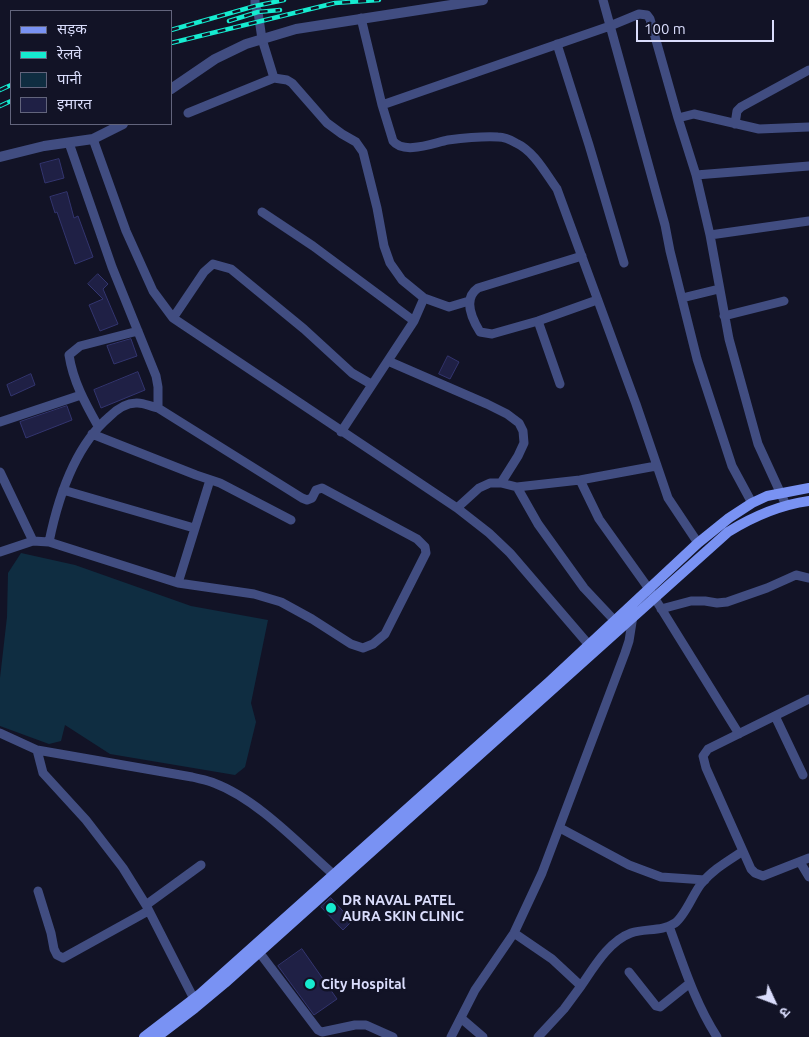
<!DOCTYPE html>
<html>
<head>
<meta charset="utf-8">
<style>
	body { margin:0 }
	#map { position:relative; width:809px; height:1037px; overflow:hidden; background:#121326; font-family:Ubuntu,"Noto Sans Devanagari",sans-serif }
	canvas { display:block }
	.legend { position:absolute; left:10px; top:10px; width:162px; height:115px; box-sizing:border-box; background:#121326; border:1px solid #62647c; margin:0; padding:6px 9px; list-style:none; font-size:15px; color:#daddfc }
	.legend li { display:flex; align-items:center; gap:10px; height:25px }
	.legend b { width:25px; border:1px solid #62647c }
	.north { position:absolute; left:749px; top:977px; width:50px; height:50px; -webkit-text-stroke:4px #121326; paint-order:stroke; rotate:133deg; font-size:14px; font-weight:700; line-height:20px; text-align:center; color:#daddfc }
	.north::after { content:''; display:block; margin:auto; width:18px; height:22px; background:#daddfc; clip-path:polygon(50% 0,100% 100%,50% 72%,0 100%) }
	.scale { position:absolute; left:636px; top:20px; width:138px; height:22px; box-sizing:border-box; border:2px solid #daddfc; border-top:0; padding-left:6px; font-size:15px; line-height:18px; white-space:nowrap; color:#daddfc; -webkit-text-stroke:4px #121326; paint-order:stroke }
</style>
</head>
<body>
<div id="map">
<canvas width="809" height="1037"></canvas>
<ul class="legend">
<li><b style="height:6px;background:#7992f3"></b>सड़क</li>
<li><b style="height:6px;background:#16ebd0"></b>रेलवे</li>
<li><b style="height:14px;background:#0f2d41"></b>पानी</li>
<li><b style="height:14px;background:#1f2045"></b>इमारत</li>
</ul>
<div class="north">उ</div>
<div class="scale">100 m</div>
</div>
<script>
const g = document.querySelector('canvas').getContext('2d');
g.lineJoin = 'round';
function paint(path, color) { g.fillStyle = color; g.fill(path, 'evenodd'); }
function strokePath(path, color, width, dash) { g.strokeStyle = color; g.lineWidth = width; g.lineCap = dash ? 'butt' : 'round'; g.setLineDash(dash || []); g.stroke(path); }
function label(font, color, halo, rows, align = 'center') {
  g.font = font + ' Ubuntu,sans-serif'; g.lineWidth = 5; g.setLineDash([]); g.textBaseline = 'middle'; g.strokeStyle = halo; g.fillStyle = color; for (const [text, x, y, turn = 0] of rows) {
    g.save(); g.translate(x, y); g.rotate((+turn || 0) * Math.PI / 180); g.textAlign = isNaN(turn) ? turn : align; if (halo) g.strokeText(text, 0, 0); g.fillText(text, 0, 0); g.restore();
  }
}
const water = new Path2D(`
	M21,553L75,565L191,606L268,620L251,703L256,722L245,767L235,775L110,754L65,725L61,741L49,744L0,726V678L7,617L8,573Z`);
const building = new Path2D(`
	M59,159L64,178L45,183L40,164Z
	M67,192L74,218L78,216L93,257L75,264L57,212L55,213L50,197Z
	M98,274L108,284L103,289L118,324L100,331L89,305L103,299L88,284Z
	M131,339L137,356L114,364L107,346Z
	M448,356L459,362L450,379L439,374Z
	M138,372L145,390L101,408L94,390Z
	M31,374L35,385L11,396L7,385Z
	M67,406L72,420L26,438L20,422Z
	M331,898L352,921L343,930L321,907Z
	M302,949L337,999L314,1015L278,966Z`);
const minor = new Path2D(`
	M255,0V6L258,12L262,39L274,78
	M603,0L665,225L670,251L697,359L732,466L752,503
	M361,18L382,105L393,141C404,155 433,143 448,140C464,138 482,136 498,137C504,137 511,140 516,143C534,151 546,174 557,189L636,404L668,498L698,543
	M557,44L589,145L624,263
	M382,105L610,26L639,14L647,15L650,19L678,118L696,175L710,235L729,339L758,444L786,505
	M188,113L274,78L287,80L292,83L327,123L342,134L356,142L363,152L377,208L384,246L390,263L402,280L424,298L414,321
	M678,118L694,114L759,129L809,127
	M735,124L737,111L741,107L809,70
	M93,139L126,231L153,291L173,318L457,508L489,533L510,553L589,645
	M696,175L809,166
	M262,212L313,246L414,321L341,432
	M710,235L809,221
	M582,256L478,288C462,299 472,319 480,332L492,334L538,321L597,300
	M424,298L449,307L469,301
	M682,298L719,289
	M724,316L784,301
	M173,318L204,272L213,264L231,269L304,329L352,373L371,384
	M538,321L560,384
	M388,361L487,404L507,414L519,423L523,431L524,443L518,456L501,483
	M0,422L81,395
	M98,426C85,403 73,381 69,355L80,346L138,331
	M92,434L196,475L220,483L291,520
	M0,472L33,541
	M580,480L599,519L649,589L739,734
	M517,487L538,524L584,588L615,621
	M63,490L194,528
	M457,508L479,488L490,483H501L517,487L580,480L656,466
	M49,542C58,498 74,447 109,417C116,410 126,403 136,403C143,402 151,407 158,408
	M0,552L33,541L49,542L178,583L254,594L281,602L312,619L351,644L363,648L373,644L385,634L426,553L425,547L417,539L322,488L316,490L312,498L307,500L302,498L158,408V387L156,376L112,267L69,143
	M178,583L210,480
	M661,609L691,601H705L717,603L727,602L767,588L796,575L809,578
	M809,699L708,749L703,756L706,768L751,869L755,873L763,876L809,858
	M775,716L803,775
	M0,733L37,750L43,773L86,820L123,868L146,905L194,999
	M37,750L192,777C199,779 207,780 214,783C257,799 299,844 333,874
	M560,828L629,865L661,877L705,880
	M800,862L809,877
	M38,891L51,933L54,949L57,955L63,958L148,911
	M146,905L201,865
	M669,926C683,964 695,1003 717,1037
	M514,933L552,959L581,986L564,1009L538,1037
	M259,952L318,1030L322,1032L355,1025H366L393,1037
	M629,972L656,1006L660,1007L690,983
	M581,986C594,967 609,941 631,933C645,928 662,932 675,923C685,916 693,894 701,884C712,870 728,861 743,851
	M462,1019L483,1037
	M451,1037L475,990L514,933L542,873L625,653L629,641L633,616`);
const tertiary = new Path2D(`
	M171,89L215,59L246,44L296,29L483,0
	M0,157L44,146L93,139L123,124`);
const secondary = new Path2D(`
	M144,1037L200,994L549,682L698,543L729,518L752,503L767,496L809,488
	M157,1037L195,1008L225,983L728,532C754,516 779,505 809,501`);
const rail = new Path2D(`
	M229,21L258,12L280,10
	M171,30L255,6L284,0
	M171,43L335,3L379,0
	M0,90L11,85
	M0,106L11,101`);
const markers = [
	[331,908,6,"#16ebd0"],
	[310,984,6,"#16ebd0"]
];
const poiNames = [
	["DR NAVAL PATEL",342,900],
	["AURA SKIN CLINIC",342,916],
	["City Hospital",321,984]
];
paint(water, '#0f2d41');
paint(building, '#1f2045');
strokePath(building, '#33356f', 1);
strokePath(minor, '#414d81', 9);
strokePath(tertiary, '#414d81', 10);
strokePath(secondary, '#7992f3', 10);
strokePath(rail, '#16ebd0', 4.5);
strokePath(rail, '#121326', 2.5, [8]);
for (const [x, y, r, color] of markers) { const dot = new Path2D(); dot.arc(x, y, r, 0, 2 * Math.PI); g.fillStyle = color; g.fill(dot); strokePath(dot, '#121326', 2); }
label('bold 14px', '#daddfc', '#121326', poiNames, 'left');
</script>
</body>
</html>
